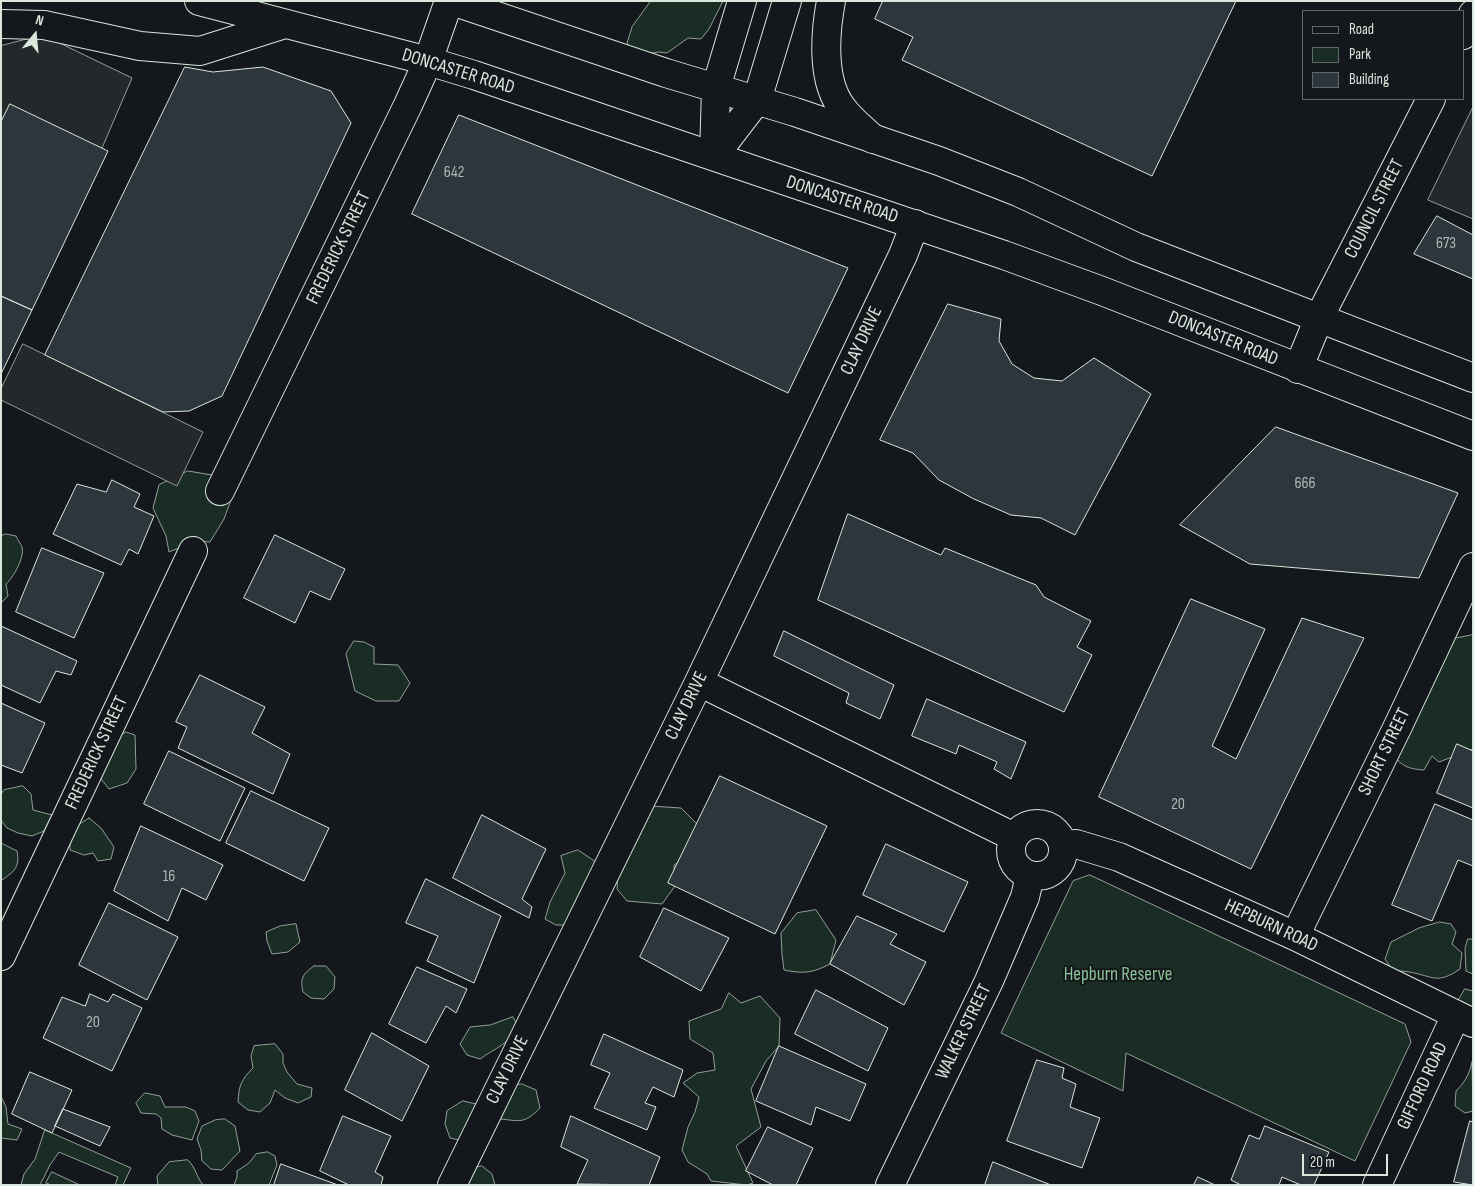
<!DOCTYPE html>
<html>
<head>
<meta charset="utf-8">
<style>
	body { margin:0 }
	#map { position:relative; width:1474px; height:1186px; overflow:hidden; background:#14181c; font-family:"Sofia Sans Condensed",sans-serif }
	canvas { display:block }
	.frame { position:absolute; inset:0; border:2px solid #d8e6dc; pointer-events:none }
	.legend { position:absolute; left:1302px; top:10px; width:162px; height:90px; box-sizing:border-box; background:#14181c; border:1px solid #626a69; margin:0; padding:6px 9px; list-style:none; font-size:15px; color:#d8e6dc }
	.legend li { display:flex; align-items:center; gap:10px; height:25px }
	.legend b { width:25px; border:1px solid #626a69 }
	.north { position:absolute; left:10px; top:10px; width:50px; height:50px; -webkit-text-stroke:4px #14181c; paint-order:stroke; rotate:17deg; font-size:14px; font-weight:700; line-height:20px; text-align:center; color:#d8e6dc }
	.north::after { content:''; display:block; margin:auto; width:18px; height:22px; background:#d8e6dc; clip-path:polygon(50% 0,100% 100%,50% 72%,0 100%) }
	.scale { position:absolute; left:1302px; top:1154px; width:86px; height:22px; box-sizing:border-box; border:2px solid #d8e6dc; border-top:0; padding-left:6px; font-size:15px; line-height:18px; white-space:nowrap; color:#d8e6dc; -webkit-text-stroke:4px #14181c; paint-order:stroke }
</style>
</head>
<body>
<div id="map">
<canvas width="1474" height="1186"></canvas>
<div class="frame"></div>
<ul class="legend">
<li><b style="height:6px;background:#14181c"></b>Road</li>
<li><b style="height:14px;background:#1a2d24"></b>Park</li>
<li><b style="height:14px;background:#2c363c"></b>Building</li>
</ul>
<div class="north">N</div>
<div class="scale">20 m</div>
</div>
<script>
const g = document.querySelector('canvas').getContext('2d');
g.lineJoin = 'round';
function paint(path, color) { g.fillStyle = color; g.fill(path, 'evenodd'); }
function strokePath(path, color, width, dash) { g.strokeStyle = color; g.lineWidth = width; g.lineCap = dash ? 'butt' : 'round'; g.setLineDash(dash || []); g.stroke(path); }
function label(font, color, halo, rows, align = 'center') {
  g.font = font + ' "Sofia Sans Condensed",sans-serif'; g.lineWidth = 4; g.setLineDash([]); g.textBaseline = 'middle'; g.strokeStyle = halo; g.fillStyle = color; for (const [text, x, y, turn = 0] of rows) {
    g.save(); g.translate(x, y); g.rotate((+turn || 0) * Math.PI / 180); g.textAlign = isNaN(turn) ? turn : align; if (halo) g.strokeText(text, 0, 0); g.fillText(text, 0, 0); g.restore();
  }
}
const green = new Path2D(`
	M651,1H723L709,29L701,39L688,38L667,53L658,52L644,55L631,51L627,43L632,27Z
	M188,471L212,475L231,500L224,519L210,542L196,541L169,552L166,536L153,508L159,485Z
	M6,534L16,536C17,539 21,544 22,547C25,557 13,578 6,584L8,596L1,603V536Z
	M1473,635V749L1439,762L1432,756L1424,770C1398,769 1395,757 1382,737L1452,639Z
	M354,641L364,642L374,647V664L398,665L410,683L399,701H376L355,691L346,654Z
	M126,732L135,735L136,769L127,783L109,789L97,774L109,742Z
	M23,786L31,794L33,810L52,815L44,831L32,836L18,833L7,828L1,820V794L4,790Z
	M650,806L681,808L699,826L691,852L674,865L675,886L662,904L627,901L617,889L619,857Z
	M89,818L101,828L114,847L111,859L98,861L93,853L84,855L70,850C70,831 73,828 89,818Z
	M1,843L17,851C20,867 15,871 2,880Z
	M578,850L608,870L567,925H556L545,919L550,902L565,873L561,856Z
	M1090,875L1405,1024L1411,1042L1355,1161L1126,1053L1123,1091L1001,1033L1073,881Z
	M816,910L836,940L830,964C812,973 804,974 784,970L782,954L781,933L797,913Z
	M1440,922L1451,924L1456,932L1452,944L1462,953L1460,969C1437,985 1433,976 1409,972C1404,971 1398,971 1393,971L1385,959L1391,942L1419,928Z
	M296,924L300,942L288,952L272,954L267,941L266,932L280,926Z
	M1468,939H1473V974L1466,971L1465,949Z
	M314,966H326L335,977L334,989L324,999L311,998L303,992C300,979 302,974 314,966Z
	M1465,989L1473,991V1012L1457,1003Z
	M729,993L741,1003L760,996L780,1018L779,1046L766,1061L751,1089L761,1127L736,1146L753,1183L747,1185L711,1181L707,1174L688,1162L682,1150L688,1127L695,1112L699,1097L683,1083L697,1073L715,1070L713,1053L690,1039L689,1021L721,1009Z
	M513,1017L517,1025C511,1044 495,1048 480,1059L467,1055L460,1044L470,1027L490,1025Z
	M275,1044L283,1054V1063L287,1072L297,1084L312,1088L311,1097L298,1103L285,1098L275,1090L270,1103L260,1112L248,1110L238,1102C239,1085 241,1080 253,1068L251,1056L254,1046Z
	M1472,1062L1473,1111L1465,1113L1455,1106L1456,1091C1465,1082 1469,1075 1472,1062Z
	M522,1084L536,1090L540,1108C524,1124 521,1121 500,1119L498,1101L509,1086Z
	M145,1093L160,1096L165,1107H186L195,1111L199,1121L192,1140L172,1135L162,1129L161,1118L156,1114L141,1113L136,1103Z
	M1,1096L6,1107L8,1124L22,1129L17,1140L1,1138Z
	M463,1101L476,1104L485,1122L463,1141L450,1138L445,1124L447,1111Z
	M225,1119L235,1126L240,1151L222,1170L211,1169L202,1161L201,1150L197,1139L202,1126L215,1120Z
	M45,1130L131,1168L123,1185H115L118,1177L59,1152L50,1165L40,1185H21L24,1174L35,1159Z
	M268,1152L275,1156L277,1165L269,1185H234L237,1177V1171L249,1163L256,1154Z
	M188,1160C196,1168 196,1176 203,1185H158L157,1176L169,1162Z
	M482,1166L492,1174L495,1185H457L464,1170Z
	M52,1172L80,1185H51L46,1183Z`);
const parking = new Path2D(`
	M43,35L132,78L102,148L1,122V46Z
	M1473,107V219L1428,200Z
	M23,344L203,432L177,486L1,400V389Z`);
const building = new Path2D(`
	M883,1H1236L1152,176L902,60L913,37L875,19Z
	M185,67L213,72L263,67L331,91L351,123L222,396L189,411L163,412L45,355Z
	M10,104L108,151L32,310L1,296V122Z
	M459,115L848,268L788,393L412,214Z
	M1437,216L1473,235V279L1414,254Z
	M1,296L32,310L1,374Z
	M948,304L1001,319L999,341L1012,364L1034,378L1062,381L1094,358L1151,394L1075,535L1041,518L1011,515L974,499L939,480L913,453L880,440Z
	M1276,427L1458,493L1419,578L1250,564L1180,525Z
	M112,480L140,494L134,507L154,516L138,554L129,549L121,565L53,534L77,484L106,492Z
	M848,514L941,555L945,548L1036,585L1044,597L1091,621L1077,647L1092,655L1064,712L818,600Z
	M275,535L345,569L330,600L310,591L295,623L244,598Z
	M42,548L104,573L74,638L16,612Z
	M1191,599L1265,629L1212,746L1236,759L1302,618L1364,638L1251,869L1099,797Z
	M1,626L77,661L71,675L56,671L40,703L1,685Z
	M784,631L894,685L880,719L846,703L849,693L774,656Z
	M200,675L265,707L252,733L290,754L273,794L178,748L187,727L176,722Z
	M927,699L1026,742L1011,779L994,769L997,762L959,745L956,754L912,736Z
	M1,703L45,723L22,773L1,765Z
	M1457,744L1473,751V808L1437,793Z
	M169,751L245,788L220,841L144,804Z
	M720,776L827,826L775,934L668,883Z
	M251,791L329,828L304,881L226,843Z
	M1435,804L1473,820V866L1458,860L1432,921L1392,905Z
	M482,815L546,849L522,899L532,907L529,918L453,878Z
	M141,826L223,865L206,900L182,888L168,921L114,891Z
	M886,844L968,882L944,932L863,895Z
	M426,879L501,916L474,983L427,961L438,936L406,923Z
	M109,903L178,937L147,1000L79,965Z
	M664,908L729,938L701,991L640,957Z
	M857,916L897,934L890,944L926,962L904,1005L830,964Z
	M417,967L467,989L456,1013L446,1006L426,1043L389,1024Z
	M816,990L888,1028L868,1071L795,1034Z
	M90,994L108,1002L113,994L142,1008L112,1071L43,1038L62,997L85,1006Z
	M372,1033L429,1066L402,1121L345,1090Z
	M604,1034L683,1070L674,1097L653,1087L645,1103L656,1107L647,1130L594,1108L610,1073L591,1065Z
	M779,1046L866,1084L850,1121L816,1107L811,1125L756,1101Z
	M1037,1060L1064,1068L1062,1078L1076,1084L1070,1107L1100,1118L1082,1168L1007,1141Z
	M30,1072L72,1090L52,1133L12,1114Z
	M63,1109L110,1127L100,1146L55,1126Z
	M343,1116L391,1136L375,1172L383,1177L381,1185H349L320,1171Z
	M571,1116L660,1157L649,1185L577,1184L588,1160L561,1147Z
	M1470,1121L1473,1122V1185L1454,1182Z
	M1265,1126L1329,1152L1314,1185H1301L1282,1177L1279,1185H1241L1231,1180L1249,1135L1259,1139Z
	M768,1127L813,1148L796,1185H773L746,1171Z
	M993,1162L1051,1185H985Z
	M281,1164L338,1185H274Z
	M1198,1177L1215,1185H1194Z`);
const minor = new Path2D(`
	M831,1C825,33 821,82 843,109C851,120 863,129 873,139
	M1,24L44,25L140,46L200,51L285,24
	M1463,35L1473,14
	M716,88L742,1
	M757,100L787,1
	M1319,318L1431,99
	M220,491L408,105L428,61L449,1
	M699,682L1014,837
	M1011 850a26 26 0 1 1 52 0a26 26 0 1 1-52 0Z
	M1064,845L1076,844L1119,857L1295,936L1473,1023
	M1295,936L1398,726L1473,567
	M1,956L193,551
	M452,1185L699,682L903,255L915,224
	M890,1185L989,981L1025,897L1030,876
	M1377,1185L1456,1015`);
const major = new Path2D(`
	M199,1L428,61L474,75L1004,255L1102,291L1473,436
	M452,1L666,73L795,112L939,161L1018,192L1136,247L1473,378
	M714,156L757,100
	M714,156L716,88
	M1298,369L1319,318`);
const numberNames = [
	["642",454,173],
	["673",1446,244],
	["666",1305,484],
	["20",1178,805],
	["16",169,877],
	["20",93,1023]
];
const streetNames = [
	["DONCASTER ROAD",458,72,17],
	["DONCASTER ROAD",842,200,18],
	["COUNCIL STREET",1375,209,-63],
	["FREDERICK STREET",339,248,-64],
	["DONCASTER ROAD",1223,339,22],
	["CLAY DRIVE",862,341,-65],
	["CLAY DRIVE",687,706,-64],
	["SHORT STREET",1385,752,-64],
	["FREDERICK STREET",97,753,-65],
	["HEPBURN ROAD",1271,926,25],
	["WALKER STREET",964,1032,-64],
	["CLAY DRIVE",508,1070,-64],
	["GIFFORD ROAD",1423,1086,-65]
];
const parkNames = [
	["Hepburn Reserve",1118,975]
];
paint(green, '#1a2d24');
strokePath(green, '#939e99', 1);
paint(parking, '#24282b');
strokePath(parking, '#939e99', 1);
paint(building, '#2c363c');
strokePath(building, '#d8e6dc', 1);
strokePath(minor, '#d8e6dc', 30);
strokePath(major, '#d8e6dc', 30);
strokePath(minor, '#14181c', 28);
strokePath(major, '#14181c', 28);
label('16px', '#adbab4', null, numberNames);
label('19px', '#d8e6dc', '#14181c', streetNames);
label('19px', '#8ac095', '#14181c', parkNames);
</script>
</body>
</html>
